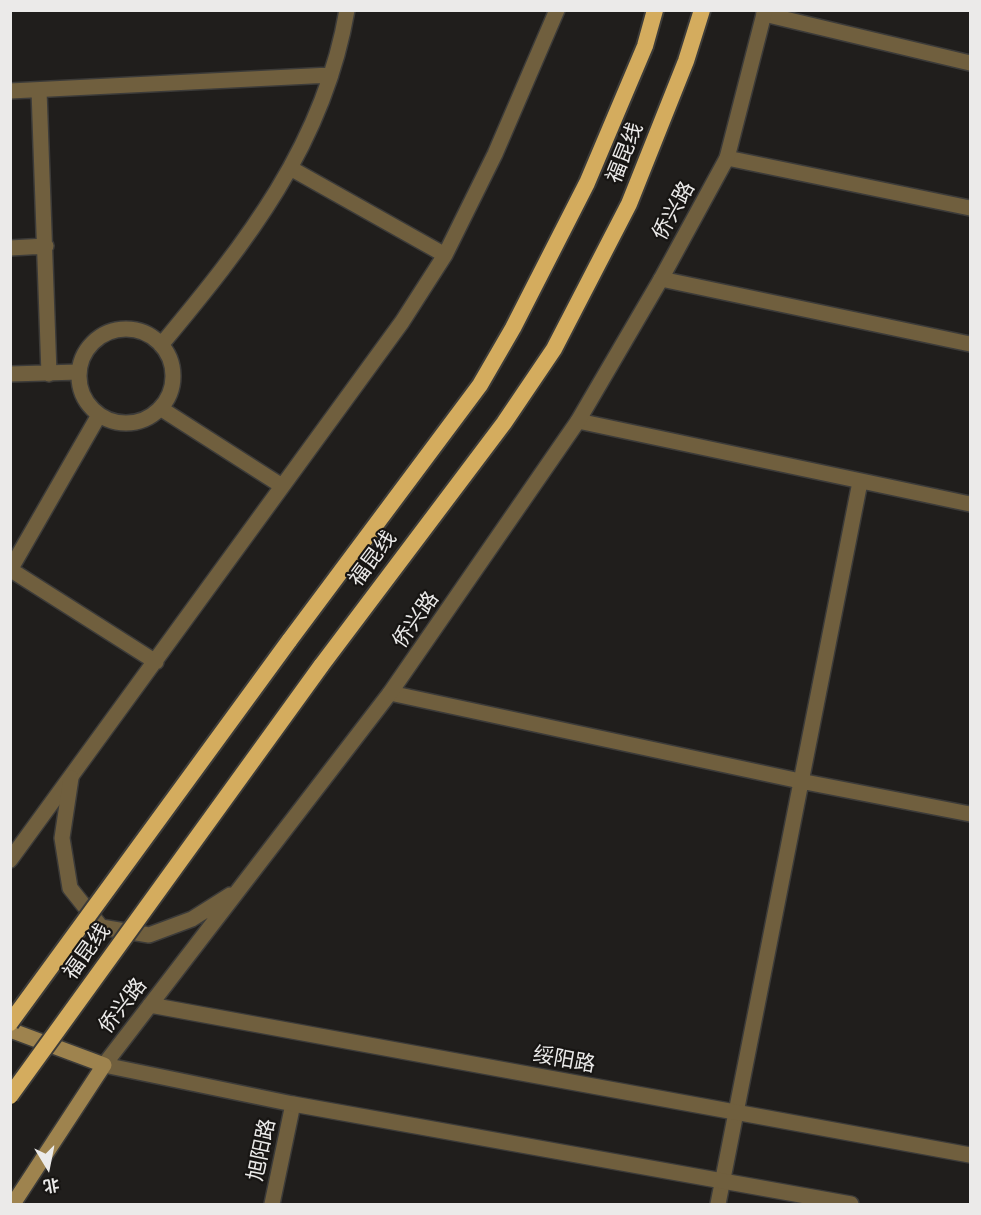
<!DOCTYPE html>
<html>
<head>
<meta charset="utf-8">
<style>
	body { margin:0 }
	#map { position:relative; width:981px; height:1215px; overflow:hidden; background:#201e1c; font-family:"Work Sans","Noto Sans SC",sans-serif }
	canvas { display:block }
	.frame { position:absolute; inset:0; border:12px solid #ebeae9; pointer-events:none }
	.north { position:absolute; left:18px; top:1137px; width:60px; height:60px; -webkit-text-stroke:4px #171513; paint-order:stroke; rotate:170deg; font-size:16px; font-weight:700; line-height:24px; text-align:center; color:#ebeae9 }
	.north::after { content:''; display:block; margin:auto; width:21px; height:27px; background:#ebeae9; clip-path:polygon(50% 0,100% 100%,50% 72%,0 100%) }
</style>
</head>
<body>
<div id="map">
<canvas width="981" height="1215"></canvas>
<div class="frame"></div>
<div class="north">北</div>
</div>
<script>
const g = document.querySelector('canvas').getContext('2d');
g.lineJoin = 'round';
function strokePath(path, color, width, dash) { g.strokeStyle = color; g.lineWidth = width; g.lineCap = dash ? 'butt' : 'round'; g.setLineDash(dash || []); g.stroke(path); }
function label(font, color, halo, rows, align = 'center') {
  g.font = font + ' "Work Sans","Noto Sans SC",sans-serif'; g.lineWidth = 4.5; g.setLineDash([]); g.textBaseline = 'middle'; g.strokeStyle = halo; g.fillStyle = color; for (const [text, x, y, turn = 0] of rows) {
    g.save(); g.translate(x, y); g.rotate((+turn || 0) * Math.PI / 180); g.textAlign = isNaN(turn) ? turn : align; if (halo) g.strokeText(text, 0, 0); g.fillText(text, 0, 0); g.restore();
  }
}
const minor = new Path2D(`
	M764,14L970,63
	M39,90L49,374
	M10,91L331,75
	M727,158L970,208
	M292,169L445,255
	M10,248L46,246
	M661,279L970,344
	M79 376a47 47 0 1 1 94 0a47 47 0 1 1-94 0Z
	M161,345C246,243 324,145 347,10
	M10,374L79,372
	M160,408L282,486
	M578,421L970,504
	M10,570L99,415
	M11,570L156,662
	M390,693L800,781L970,814
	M10,860L402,322L445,255L495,154L557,10
	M272,1204L293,1104
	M718,1204L860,482`);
const tertiary = new Path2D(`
	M765,10L727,158L661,279L578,421L390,693L104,1065L293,1104L851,1204
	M71,778L62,838L70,888L101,927L149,935L192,919L230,895
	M150,1005L970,1155`);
const secondary = new Path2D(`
	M10,1030L104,1065L13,1204`);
const trunk = new Path2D(`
	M289,641L480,385L513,328L587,183L645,46L655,10
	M321,666L504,423L554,349L629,204L686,61L702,10`);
const trunkBridge = new Path2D(`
	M10,1023L289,641
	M10,1096L321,666`);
const streetNames = [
	["福昆线",625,153,-68],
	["侨兴路",674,211,-61],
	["福昆线",373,559,-53],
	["侨兴路",416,620,-55],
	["福昆线",87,952,-54],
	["侨兴路",123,1006,-52],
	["绥阳路",564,1060,10],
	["旭阳路",262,1150,-78]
];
strokePath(minor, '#3c3b39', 18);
strokePath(tertiary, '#3c3b39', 18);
strokePath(secondary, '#3c3b39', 18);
strokePath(trunk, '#3c3b39', 20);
strokePath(minor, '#705f3e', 15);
strokePath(tertiary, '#705f3e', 15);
strokePath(secondary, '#9e834e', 15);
strokePath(trunk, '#d4ac5e', 16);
strokePath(trunkBridge, '#3c3b39', 20, []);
strokePath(trunkBridge, '#d4ac5e', 16);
label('21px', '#ebeae9', '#171513', streetNames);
</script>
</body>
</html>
